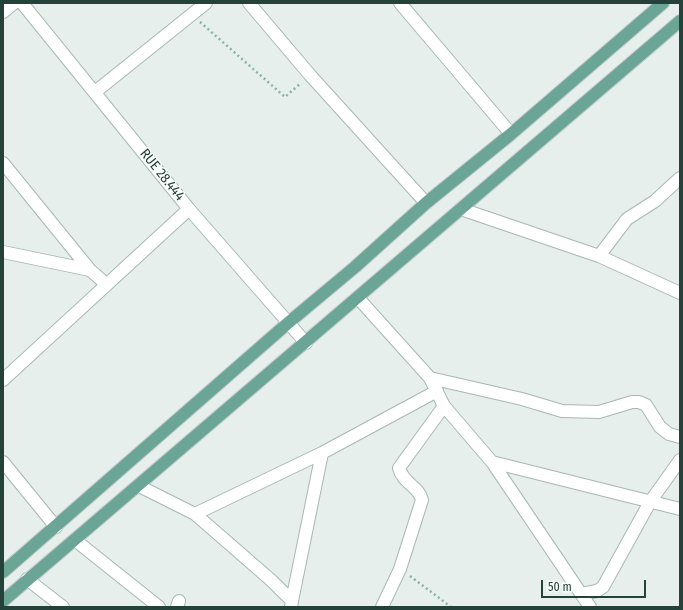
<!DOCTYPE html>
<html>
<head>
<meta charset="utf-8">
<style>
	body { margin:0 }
	#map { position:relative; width:683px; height:610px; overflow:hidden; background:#e6efeb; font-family:"Fira Sans Condensed",sans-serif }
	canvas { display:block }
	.frame { position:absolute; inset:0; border:4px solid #24423a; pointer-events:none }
	.scale { position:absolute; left:541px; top:580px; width:105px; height:18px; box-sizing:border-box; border:2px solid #24423a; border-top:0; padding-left:5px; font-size:12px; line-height:14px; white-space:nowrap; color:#24423a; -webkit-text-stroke:3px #f7fbf9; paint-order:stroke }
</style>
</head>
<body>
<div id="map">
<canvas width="683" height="610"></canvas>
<div class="frame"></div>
<div class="scale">50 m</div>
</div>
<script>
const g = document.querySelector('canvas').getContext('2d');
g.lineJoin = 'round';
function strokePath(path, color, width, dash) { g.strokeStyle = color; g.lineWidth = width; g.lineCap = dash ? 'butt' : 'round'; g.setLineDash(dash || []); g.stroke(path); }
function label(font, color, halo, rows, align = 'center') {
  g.font = font + ' "Fira Sans Condensed",sans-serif'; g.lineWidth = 3; g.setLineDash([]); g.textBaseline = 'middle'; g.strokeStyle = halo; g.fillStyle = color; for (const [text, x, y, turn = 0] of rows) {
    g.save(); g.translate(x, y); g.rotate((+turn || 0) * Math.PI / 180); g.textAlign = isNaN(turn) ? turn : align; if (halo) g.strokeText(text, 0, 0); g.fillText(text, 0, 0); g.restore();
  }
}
const path = new Path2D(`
	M200,22L285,97L301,83
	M410,576L451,607`);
const minor = new Path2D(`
	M22,3L189,209L306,343
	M249,3L310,75L426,203
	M400,3L511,134
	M3,12L14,3
	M95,92L206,3
	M3,163L90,270L106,284
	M461,209L599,256L680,293
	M3,252L90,270
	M599,256L627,219L655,201L680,178
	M358,298L430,378L444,406L492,462L590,607
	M430,378L522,399L562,411L599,412L632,402H639L646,405L660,427L669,434L680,437
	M3,380L189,209
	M3,462L56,527
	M492,462L680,509
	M139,486L195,514L322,453L437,391
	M195,514L272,581L292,601L291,607
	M75,540L159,607
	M27,579L63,607
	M581,594L597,591L603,587L650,502L680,460
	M292,601L322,453
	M177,607L179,601
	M382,607L400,569L422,500C419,486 403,484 399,468L444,406`);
const major = new Path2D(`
	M3,572L288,323L355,267L426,203L511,134L663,3
	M3,601L680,21`);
const streetNames = [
	["RUE 28.444",162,175,51]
];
strokePath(minor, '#a8b8b2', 14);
strokePath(major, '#c2cac8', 14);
strokePath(path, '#86b3a5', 2.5, [2, 3]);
strokePath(minor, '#fff', 12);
strokePath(major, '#6aa596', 12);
label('14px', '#24423a', '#f7fbf9', streetNames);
</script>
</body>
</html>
